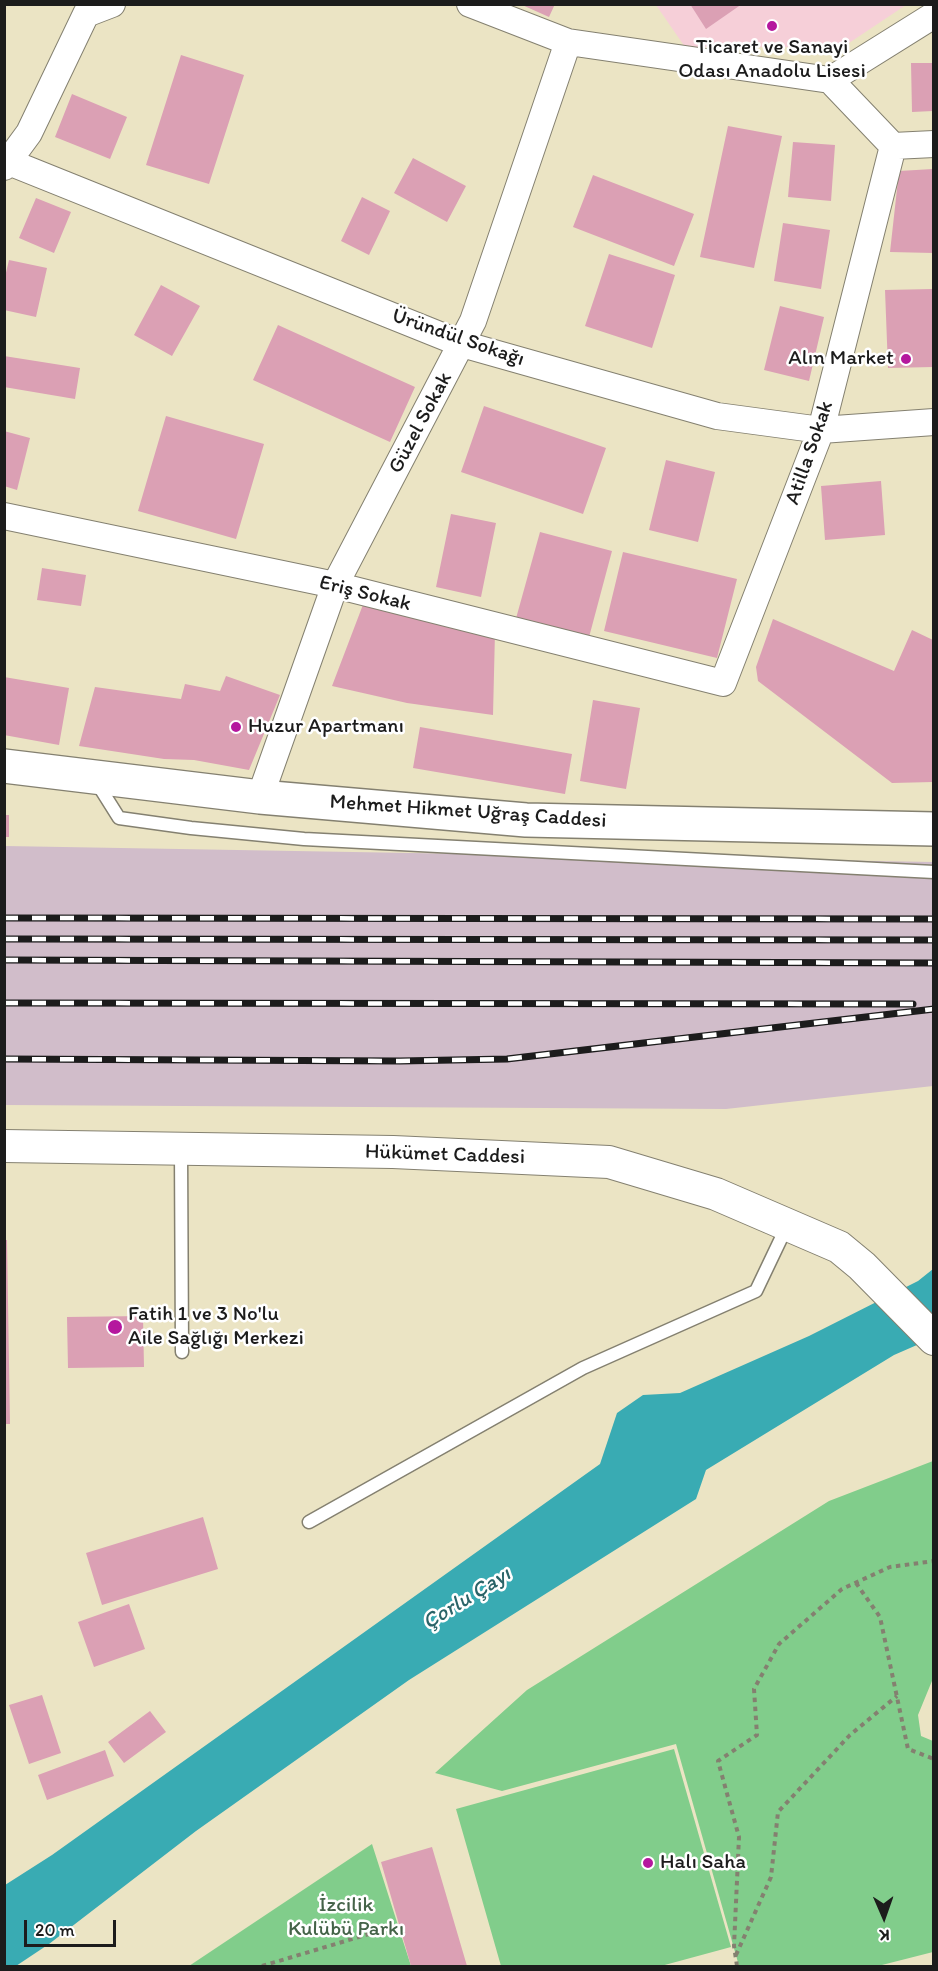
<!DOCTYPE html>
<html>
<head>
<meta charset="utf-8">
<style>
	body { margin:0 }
	#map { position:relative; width:938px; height:1971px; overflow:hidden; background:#ebe4c4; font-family:Itim,sans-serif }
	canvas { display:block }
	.frame { position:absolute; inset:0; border:6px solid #1c1c1c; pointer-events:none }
	.north { position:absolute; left:854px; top:1887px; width:60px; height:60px; -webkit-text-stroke:4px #fff; paint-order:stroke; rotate:178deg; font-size:16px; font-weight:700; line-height:24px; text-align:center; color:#1c1c1c }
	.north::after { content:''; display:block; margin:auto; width:21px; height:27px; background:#1c1c1c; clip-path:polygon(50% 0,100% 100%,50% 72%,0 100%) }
	.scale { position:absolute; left:24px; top:1920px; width:92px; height:27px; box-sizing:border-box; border:3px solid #1c1c1c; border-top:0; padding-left:8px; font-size:18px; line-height:21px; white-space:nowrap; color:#1c1c1c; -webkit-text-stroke:4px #fff; paint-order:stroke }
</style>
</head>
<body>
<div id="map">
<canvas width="938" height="1971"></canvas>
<div class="frame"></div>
<div class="north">K</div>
<div class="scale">20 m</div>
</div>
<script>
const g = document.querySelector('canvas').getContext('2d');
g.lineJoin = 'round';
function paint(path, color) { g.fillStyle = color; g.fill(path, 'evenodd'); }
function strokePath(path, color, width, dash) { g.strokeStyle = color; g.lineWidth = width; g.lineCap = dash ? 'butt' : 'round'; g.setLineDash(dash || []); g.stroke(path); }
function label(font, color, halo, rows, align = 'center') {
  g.font = font + ' Itim,sans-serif'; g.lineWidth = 5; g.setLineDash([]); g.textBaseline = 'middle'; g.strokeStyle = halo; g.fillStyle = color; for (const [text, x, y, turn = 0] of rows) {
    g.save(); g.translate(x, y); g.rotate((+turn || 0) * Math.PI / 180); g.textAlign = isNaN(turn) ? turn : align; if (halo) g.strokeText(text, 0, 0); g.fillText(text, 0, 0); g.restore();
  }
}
const built = new Path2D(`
	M656,5H906L843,47H685Z`);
const industrial = new Path2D(`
	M5,846L933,862V1086L726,1109L5,1105Z`);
const green = new Path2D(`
	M933,1461L934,1676L918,1715L921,1736L933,1741V1952L878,1966H739L676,1744L502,1791L435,1773L527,1690L829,1501Z
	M674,1749L731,1947L661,1966H501L456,1809Z
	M372,1844L411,1966H189Z`);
const water = new Path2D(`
	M933,1269V1338L894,1355L706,1470L696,1499L409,1680L196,1831L49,1944L16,1966H5V1885L52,1855L600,1464L617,1413L643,1395L680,1393L809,1336L918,1281Z`);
const building = new Path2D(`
	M520,4H555L549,17Z
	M690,4H742L706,29Z
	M181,55L244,75L209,184L146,165Z
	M911,63H933V111L912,112Z
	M72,94L127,117L110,159L55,137Z
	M728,126L782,136L754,268L700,257Z
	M793,142L835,145L831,201L788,197Z
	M413,158L466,186L447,222L394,193Z
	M933,169V253L890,252L899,171Z
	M593,175L694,214L674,266L573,227Z
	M362,197L390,211L369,255L341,241Z
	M36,198L71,212L54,253L19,238Z
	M783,223L830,230L821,289L774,281Z
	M609,254L675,275L652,348L585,326Z
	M9,260L47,268L36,317L4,310V281Z
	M161,285L200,306L172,356L134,335Z
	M933,289V367L888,368L885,290Z
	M780,306L824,317L809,381L764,370Z
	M278,325L415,387L390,442L253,380Z
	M4,356L80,368L75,399L4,387Z
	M484,406L606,448L583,514L461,472Z
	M166,416L264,444L236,539L138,511Z
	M4,431L30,438L17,490L4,486Z
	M666,460L715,472L698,542L649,530Z
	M881,481L885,535L825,540L821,486Z
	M451,514L496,523L481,597L436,587Z
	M540,532L612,551L588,641L515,622Z
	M623,552L737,579L717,658L604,631Z
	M42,568L86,575L81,606L37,600Z
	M364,602L495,632L493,715L407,703L332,686Z
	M773,619L894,671L912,630L933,640V782L892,783L758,681L756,667Z
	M226,676L280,695L249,770L194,760L164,759L79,746L95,687L181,699L185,684L220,691Z
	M4,677L69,688L59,745L4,735Z
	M593,700L640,708L626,789L580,781Z
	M420,727L572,754L565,794L413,768Z
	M4,815H9V837H4Z
	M4,1240H7L10,1424H4Z
	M143,1316L144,1367L68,1368L67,1317Z
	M203,1517L218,1569L102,1605L86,1553Z
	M129,1604L145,1649L94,1667L78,1622Z
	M42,1695L61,1753L29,1764L9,1705Z
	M150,1711L166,1732L124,1763L108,1742Z
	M105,1750L114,1776L47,1800L38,1775Z
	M432,1847L467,1966H411L381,1862Z`);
const path = new Path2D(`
	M856,1583L880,1617L908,1749L934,1759
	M736,1955L771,1877L778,1812L850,1735L897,1696
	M262,1966L399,1925
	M737,1966L734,1946L739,1837L718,1761L757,1735L754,1689L779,1644L842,1589L890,1567L934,1561`);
const service = new Path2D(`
	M97,783L119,818L191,828L304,839L934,872
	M181,1150L182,1352
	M309,1522L583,1368L756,1291L787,1226`);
const minor = new Path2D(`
	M470,4L568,42L830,80L934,15
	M830,80L893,146
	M893,146L934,144
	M4,160L462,344L717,416L821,430L934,422
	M4,167L29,133L86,14L112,4
	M4,516L335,585L723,683L821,430L893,146
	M260,797L335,585L473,321L568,42`);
const tertiary = new Path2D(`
	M4,1146L393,1152L609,1162L716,1194L839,1247L862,1266L934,1339`);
const secondary = new Path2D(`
	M4,766L260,797L526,820L934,829`);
const rail = new Path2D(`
	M4,918L934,919
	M4,939L934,940
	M4,960L934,963
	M4,1003L913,1004
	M4,1059L400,1061L507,1059L934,1009`);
const markers = [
	[772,26,6,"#b5179e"],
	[906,359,6,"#b5179e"],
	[236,727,6,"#b5179e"],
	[115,1327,8,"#b5179e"],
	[648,1863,6,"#b5179e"]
];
const poiNames = [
	["Ticaret ve Sanayi",772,48,"center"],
	["Odası Anadolu Lisesi",772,72,"center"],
	["Alın Market",894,359,"right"],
	["Huzur Apartmanı",248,727],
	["Fatih 1 ve 3 No'lu",128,1315],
	["Aile Sağlığı Merkezi",128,1339],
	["Halı Saha",660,1863]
];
const streetNames = [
	["Üründül Sokağı",458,338,19],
	["Güzel Sokak",421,423,-62],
	["Atilla Sokak",810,453,-71],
	["Eriş Sokak",365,594,14],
	["Mehmet Hikmet Uğraş Caddesi",468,812,4],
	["Hükümet Caddesi",445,1155,2]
];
const parkNames = [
	["İzcilik",346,1906],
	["Kulübü Parkı",346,1930]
];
const waterNames = [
	["Çorlu Çayı",467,1599,-32]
];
paint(built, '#f6cfd8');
paint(industrial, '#d1bdca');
paint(green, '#81cd8b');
paint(water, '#39abb3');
paint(building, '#dba0b4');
strokePath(service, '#848070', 15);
strokePath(minor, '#848070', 28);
strokePath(tertiary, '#848070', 34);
strokePath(secondary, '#848070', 36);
strokePath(path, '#848070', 4, [4.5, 4.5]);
strokePath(service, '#fff', 12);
strokePath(minor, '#fff', 26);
strokePath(tertiary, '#fff', 32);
strokePath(secondary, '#fff', 33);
strokePath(rail, '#1c1c1c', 7);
strokePath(rail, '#fff', 4.5, [14]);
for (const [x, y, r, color] of markers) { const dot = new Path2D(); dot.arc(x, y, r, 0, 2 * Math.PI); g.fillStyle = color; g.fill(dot); strokePath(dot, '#fff', 2); }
label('21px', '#1c1c1c', '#fff', poiNames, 'left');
label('21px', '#1c1c1c', '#fff', streetNames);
label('21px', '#446348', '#fff', parkNames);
label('italic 22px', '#2a6468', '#fff', waterNames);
</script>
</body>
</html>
